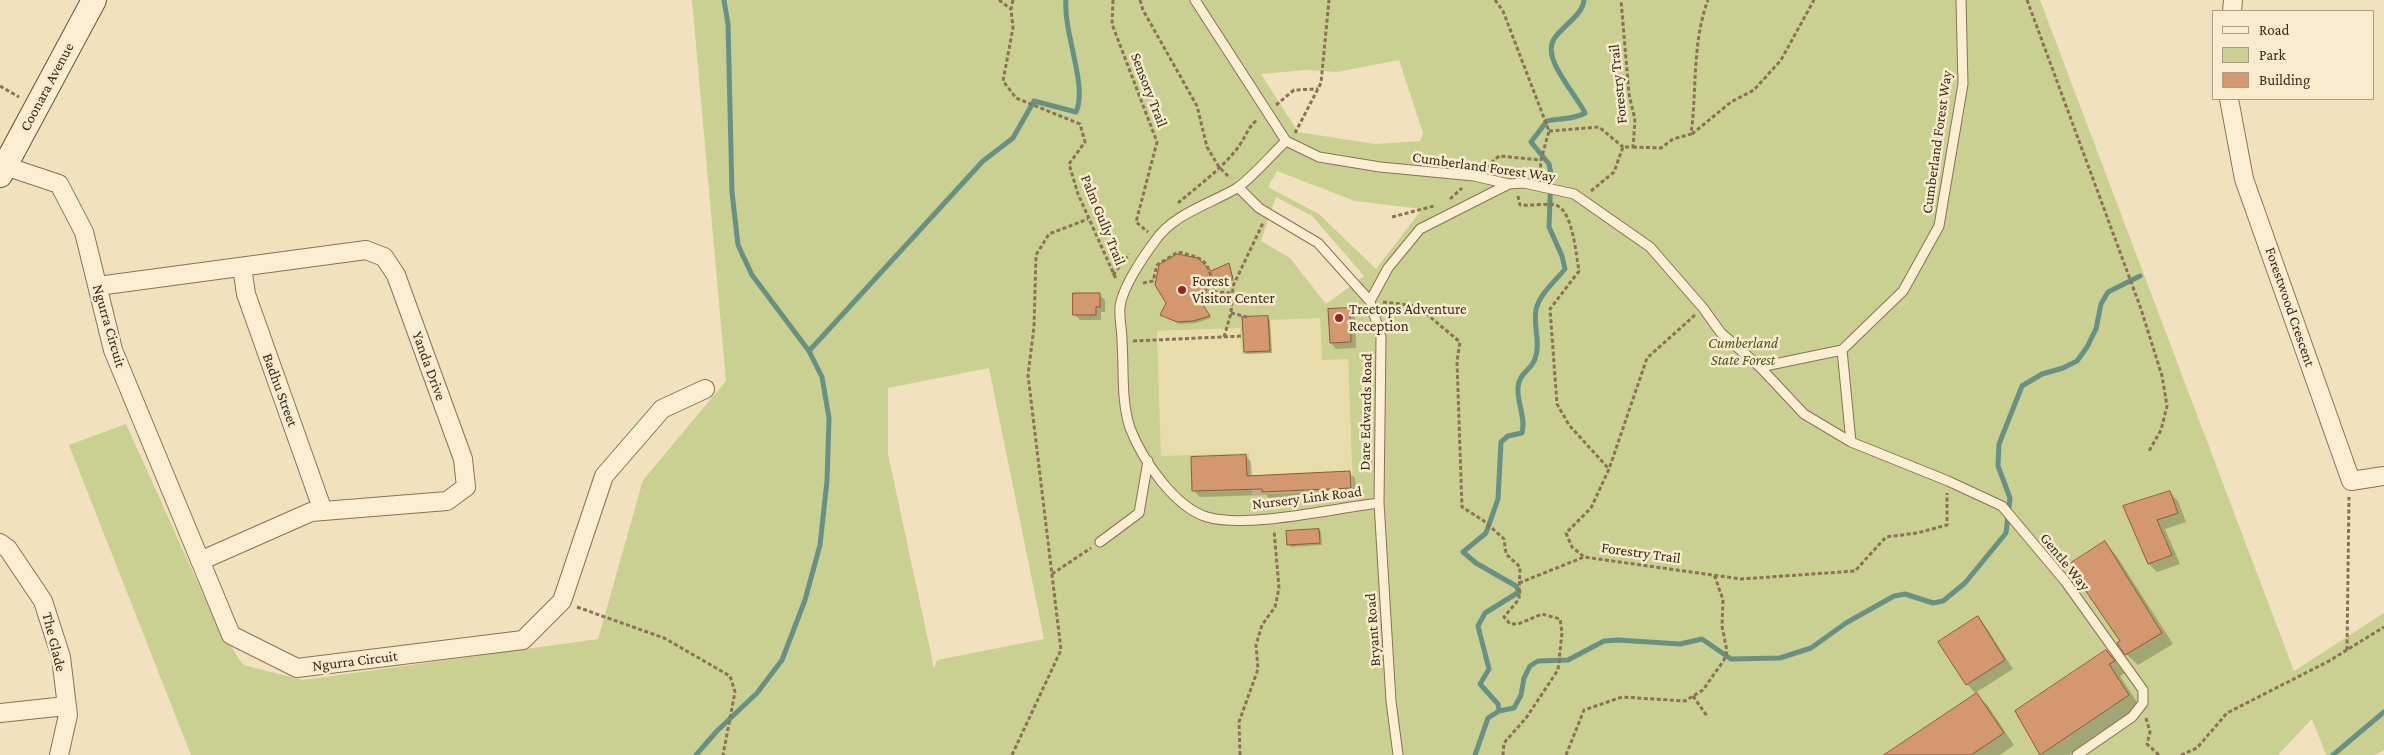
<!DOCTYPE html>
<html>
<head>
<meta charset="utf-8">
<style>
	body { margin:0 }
	#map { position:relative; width:2384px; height:755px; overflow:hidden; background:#f2e1be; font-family:"Crimson Pro",serif }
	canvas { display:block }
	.legend { position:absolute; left:2212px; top:10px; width:162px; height:90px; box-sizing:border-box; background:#f8ebce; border:1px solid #ac9d86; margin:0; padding:6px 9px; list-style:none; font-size:15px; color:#39291b }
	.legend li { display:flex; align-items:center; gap:10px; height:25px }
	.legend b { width:25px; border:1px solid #ac9d86 }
</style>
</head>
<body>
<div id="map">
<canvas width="2384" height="755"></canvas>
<ul class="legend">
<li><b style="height:6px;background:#fceed2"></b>Road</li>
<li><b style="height:14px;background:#cad091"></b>Park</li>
<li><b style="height:14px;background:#d39870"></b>Building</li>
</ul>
</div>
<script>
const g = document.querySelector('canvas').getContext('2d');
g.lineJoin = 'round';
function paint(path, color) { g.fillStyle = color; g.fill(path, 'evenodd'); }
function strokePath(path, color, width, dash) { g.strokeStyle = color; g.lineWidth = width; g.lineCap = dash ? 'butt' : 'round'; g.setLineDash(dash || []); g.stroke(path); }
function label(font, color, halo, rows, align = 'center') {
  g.font = font + ' "Crimson Pro",serif'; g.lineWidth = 5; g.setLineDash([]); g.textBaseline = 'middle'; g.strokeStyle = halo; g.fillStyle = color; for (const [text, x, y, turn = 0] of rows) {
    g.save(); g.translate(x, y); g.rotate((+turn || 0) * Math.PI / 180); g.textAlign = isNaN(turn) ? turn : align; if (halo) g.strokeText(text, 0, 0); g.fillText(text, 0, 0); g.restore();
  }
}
const farmland = new Path2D(`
	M1320,317L1322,360L1348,358L1353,490L1252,495L1249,453L1161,456L1157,331L1241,328L1242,354L1272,352L1270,320Z`);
const green = new Path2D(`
	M692,0H2040L2294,671L2384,613V750L2375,755H2326L2312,719L2278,755H2041L2129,695L2101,653L2015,711L2040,755H1971L2004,733L1890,755H191L69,445L126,424L216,623L243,665L303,680L598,639L643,480L726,381ZM1399,60L1423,133L1420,141L1375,144L1298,132L1261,74L1306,70L1337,72ZM1277,171L1355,201L1422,209L1376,269L1319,214L1268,187ZM1276,197L1312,216L1364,276L1326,304L1290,258L1261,241ZM1177,254L1198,258L1200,301L1210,316C1189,323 1181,324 1160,315L1166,302L1155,285L1160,265ZM1350,309L1351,342L1330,343L1328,310ZM1268,316L1270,351L1244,352L1242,318ZM1320,318L1322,360L1348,359L1353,490L1252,495L1249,453L1161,456L1157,331L1240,328L1242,354L1272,353L1270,320ZM989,368L1044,639L937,660L934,668L888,454V388ZM1246,455L1247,490L1192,491L1191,457ZM2170,491L2178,513L2157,520L2172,555L2148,564L2123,506ZM2105,542L2162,632L2128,653L2068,565ZM1978,617L2005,660L1966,685L1938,642Z`);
const shadow = new Path2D(`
	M1229,265L1234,281H1212L1204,307L1211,318L1196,323L1180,324L1162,315L1210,273Z
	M1099,294L1105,300V312H1101V320H1080L1075,315Z
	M1349,310L1355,315L1356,348L1336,349L1331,343Z
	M1268,318L1270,320L1272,353L1247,354L1245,352Z
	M1246,456L1251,462L1252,477L1349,472L1355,478L1356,493L1269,498L1266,495L1200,497L1194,491Z
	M2169,492L2178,501L2186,522L2165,529L2180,564L2157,572L2149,564L2125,506Z
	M1319,530L1321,533L1322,545L1291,547L1288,544Z
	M2105,543L2116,555L2173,644L2138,665L2126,654L2121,641Z
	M1978,618L1986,627L2013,669L1975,693L1967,684Z
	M2106,651L2125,673L2120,676L2140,707L2069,755H2042L2016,712Z
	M1977,695L1988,706L2014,745L2000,755H1892Z`);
const stream = new Path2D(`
	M809,351L983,161L1013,138L1034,101L1076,112C1088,86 1063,32 1066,0
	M1499,711L1514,708L1521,695L1524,678L1530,666L1538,661L1568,660L1604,641L1618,640L1680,644L1702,639L1731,659L1780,658L1811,648L1846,623L1894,596L1905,594L1933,603L1943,601L1965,583L2006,533L2010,498L1998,466L1999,444L2022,386L2042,374L2063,368L2077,361L2087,347L2096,329L2101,304L2108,292L2140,276
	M696,755L717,731L757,693L782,660L805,600L820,545L827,481L829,418L822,377L809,351L752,275L738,245L732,192L728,24L724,0
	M1475,755L1488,718L1499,711L1498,704L1480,684L1489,669L1478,626L1485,613L1519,592L1516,586L1476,563L1463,552L1486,533L1498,499L1501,442L1508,436L1522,433C1526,417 1517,404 1518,388C1518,374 1532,369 1535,359C1541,342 1533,327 1536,310C1538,296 1556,280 1565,269L1562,256L1549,227L1551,174L1549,164L1531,142L1547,121C1561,118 1573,120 1585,113C1577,95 1541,59 1554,39C1562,26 1583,15 1584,0
	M2333,755L2384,712`);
const building = new Path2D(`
	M1177,254L1198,258L1211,271L1229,263L1233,279H1210L1202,303L1210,316L1193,321L1177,322L1160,315L1166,303L1155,285L1159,265Z
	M1073,293H1100V307H1096V315H1073Z
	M1350,308L1351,342L1330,343L1328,309Z
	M1268,316L1270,351L1244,352L1242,317Z
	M1246,455L1247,476L1350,471L1351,488L1262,492V489L1192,491L1191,457Z
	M2170,491L2178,513L2157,520L2172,555L2148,564L2123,506Z
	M1319,529L1320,543L1287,545L1286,531Z
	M2105,541L2162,633L2125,655L2117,643L2120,641L2068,565Z
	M1978,616L2005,660L1966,685L1938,642Z
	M2106,650L2115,661L2109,664L2129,695L2040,755L2015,711Z
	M1977,693L2004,733L1971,755H1884Z`);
const path = new Path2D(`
	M999,0L1011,9
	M1013,0L1011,9L1013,28L1003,81L1016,98L1080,124L1085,142L1069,164L1078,194L1116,279
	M1113,0L1112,24L1157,142L1136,222L1148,232
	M1140,0L1143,10L1197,106L1207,147L1219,167L1230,178
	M1495,0L1503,11L1549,131L1541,160L1540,174
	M2027,0L2141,309L2162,376L2167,406L2161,430L2149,451
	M0,86L19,97
	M1276,105L1294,90L1318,89
	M1549,131L1599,127L1623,147
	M1295,133L1321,83L1329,0
	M1692,134L1731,102L1754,90L1781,60L1814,0
	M1633,147L1661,148L1673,139L1691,134C1697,90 1692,42 1708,0
	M1486,167L1499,156L1541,160
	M1591,191L1614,172L1623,147H1633L1635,120L1629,94L1621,0
	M1518,196L1520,205C1529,206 1550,203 1556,205C1573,211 1576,255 1579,271L1550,309L1557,404L1569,425L1609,469
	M1450,199L1462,188
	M1178,203C1199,185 1223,168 1239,146C1246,136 1248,127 1257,120
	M1392,217L1434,206
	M1113,275L1129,254
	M1143,283L1153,281L1157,265L1178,252C1210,259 1207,263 1215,292L1232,293
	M1383,302L1417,306L1460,342L1457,361L1462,507L1484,521L1504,539L1506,554L1520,567L1519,599L1504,617L1510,624H1518L1542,614L1560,619L1562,633L1558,670L1526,718L1504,743L1503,755
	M1231,313L1247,317
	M1695,315L1647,358L1609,469L1591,508L1566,533L1572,547L1584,557L1741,579L1855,571L1886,537L1917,533L1947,525V493
	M1224,337L1231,313L1233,286L1263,223
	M1133,341L1243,336
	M1052,574L1091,548
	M1519,583L1584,557
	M577,607L664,638L730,676L735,692L723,755
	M2347,650L2349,497
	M1693,696L1707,716
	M2146,718L2150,732L2147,744L2159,755
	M1012,755L1061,650L1028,375L1034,327L1036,255L1049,234L1088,219
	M1240,755L1239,722L1258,669L1256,645L1262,625L1275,607L1279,588L1274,530
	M1566,755L1584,710L1622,697L1685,701L1703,690L1724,660L1727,651L1722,626L1723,600L1714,574
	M2181,755L2197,748L2227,713L2329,661L2384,627`);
const lane = new Path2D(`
	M1195,0L1286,141L1319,157L1380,167L1474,176L1509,184L1524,183L1574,194L1650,247L1703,308L1721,333L1760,367L1842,350L1903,291L1939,226L1963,84L1961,0
	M1286,141C1271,155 1253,177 1237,188C1210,204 1173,214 1155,241C1143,257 1122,288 1120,307C1119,318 1122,330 1122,341C1124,369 1121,401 1130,428C1142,459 1174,507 1207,517C1247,529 1335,508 1379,503
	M1238,187L1259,208L1318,243L1370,301
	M1842,350L1851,442
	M1760,367L1804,414L1851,442L1948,481L2002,506L2065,581L2143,690V703L2132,717L2077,755
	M1100,542L1139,513L1148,461
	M1398,755L1391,701L1379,503L1381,337L1370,301L1388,268L1420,229L1509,184`);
const street = new Path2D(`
	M2232,11L2233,0
	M2229,99L2244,179L2351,481L2384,476
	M5,166L59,184L84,232L113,350L231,635L297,668L523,640L562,601L604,476L662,409L705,389
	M242,267L246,294L323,511
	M98,286L366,250L384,257L396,275L463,459L466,487L447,501L311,512L200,561
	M0,543L8,549L43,601L61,657L68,715L59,755
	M0,713L66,706`);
const secondary = new Path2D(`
	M0,175L94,0`);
const markers = [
	[1182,290,5,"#9f2023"],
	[1339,318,5,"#9f2023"]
];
const streetNames = [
	["Forestry Trail",1618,84,-96],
	["Coonara Avenue",47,87,-62],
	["Sensory Trail",1149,90,69],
	["Cumberland Forest Way",1937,142,-82],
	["Cumberland Forest Way",1484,167,8],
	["Palm Gully Trail",1103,220,68],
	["Forestwood Crescent",2290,307,71],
	["Ngurra Circuit",109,326,74],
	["Yanda Drive",429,366,70],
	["Badhu Street",280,390,70],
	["Dare Edwards Road",1366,412,-89],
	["Nursery Link Road",1307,498,-7],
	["Forestry Trail",1641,553,8],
	["Gentle Way",2065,562,51],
	["Bryant Road",1373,630,-94],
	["The Glade",54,642,76],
	["Ngurra Circuit",355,661,-7]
];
const poiNames = [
	["Forest",1192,281],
	["Visitor Center",1192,298],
	["Treetops Adventure",1349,309],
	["Reception",1349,326]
];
const parkNames = [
	["Cumberland",1743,343],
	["State Forest",1743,360]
];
paint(farmland, '#e8ddaa');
paint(green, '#cad091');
paint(shadow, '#0003');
strokePath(stream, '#689186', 5);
paint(building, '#d39870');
strokePath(building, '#8d5939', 1);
strokePath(lane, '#8b7155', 11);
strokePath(street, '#8b7155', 20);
strokePath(secondary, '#6d5238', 26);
strokePath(path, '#8b7155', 3, [4, 2.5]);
strokePath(lane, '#fceed2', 9);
strokePath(street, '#fceed2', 18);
strokePath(secondary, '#fceed2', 24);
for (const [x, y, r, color] of markers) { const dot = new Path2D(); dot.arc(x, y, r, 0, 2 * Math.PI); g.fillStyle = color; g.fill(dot); strokePath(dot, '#f8ebce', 2); }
label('15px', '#39291b', '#f8ebce', streetNames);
label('15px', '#39291b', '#f8ebce', poiNames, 'left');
label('italic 15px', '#4a5820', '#f8ebce', parkNames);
</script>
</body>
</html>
